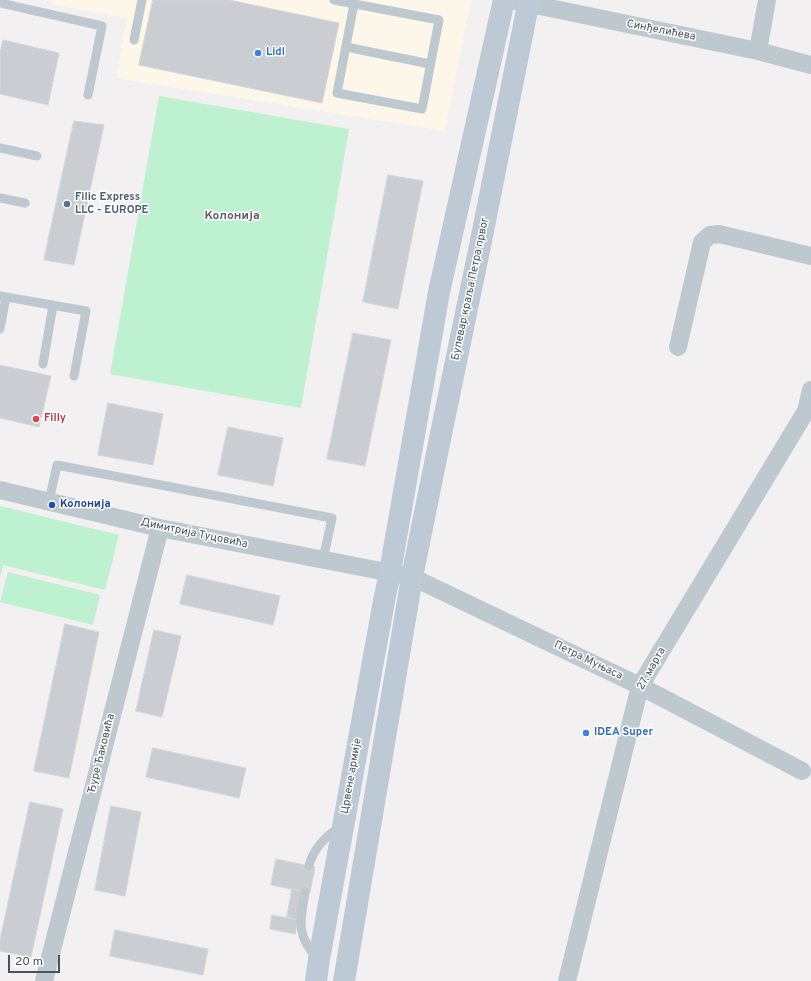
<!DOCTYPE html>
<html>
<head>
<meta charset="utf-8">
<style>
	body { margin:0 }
	#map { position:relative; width:811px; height:981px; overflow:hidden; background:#f2f0f0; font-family:Overpass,sans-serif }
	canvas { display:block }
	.scale { position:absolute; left:8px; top:955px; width:52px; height:18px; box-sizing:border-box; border:2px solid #47545e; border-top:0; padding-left:5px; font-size:12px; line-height:14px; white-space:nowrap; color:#47545e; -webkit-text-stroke:3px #fff; paint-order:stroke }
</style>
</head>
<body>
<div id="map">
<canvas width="811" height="981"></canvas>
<div class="scale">20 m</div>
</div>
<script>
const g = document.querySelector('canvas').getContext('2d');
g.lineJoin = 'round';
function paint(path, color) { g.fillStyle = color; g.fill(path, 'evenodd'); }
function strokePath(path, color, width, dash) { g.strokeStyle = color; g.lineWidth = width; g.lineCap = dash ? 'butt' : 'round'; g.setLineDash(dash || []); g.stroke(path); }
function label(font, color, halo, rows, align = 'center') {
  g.font = font + ' Overpass,sans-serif'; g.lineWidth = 3; g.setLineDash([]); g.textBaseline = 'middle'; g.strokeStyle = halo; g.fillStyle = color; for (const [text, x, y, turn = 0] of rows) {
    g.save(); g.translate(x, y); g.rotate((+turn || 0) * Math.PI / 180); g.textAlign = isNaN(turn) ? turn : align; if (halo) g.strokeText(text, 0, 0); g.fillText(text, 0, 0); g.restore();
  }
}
const commercial = new Path2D(`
	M52,0H471L445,131L116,78L127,18L51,4Z`);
const green = new Path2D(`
	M159,96L349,129L301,408L110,374Z
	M0,506L119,535L105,590L3,565L0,578Z
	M8,572L100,595L93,625L0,602Z`);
const building = new Path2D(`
	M153,0H229L339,23L322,103L139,65Z
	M3,40L59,53L48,105L0,94V54Z
	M74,121L104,125L74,265L44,260Z
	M388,175L423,181L398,309L363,302Z
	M353,333L391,340L365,466L327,459Z
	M0,365L51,376L39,427L0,418Z
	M108,403L163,414L153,465L98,455Z
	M228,427L283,438L273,486L218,475Z
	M187,575L280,596L273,625L180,604Z
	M65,624L99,632L69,778L34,771Z
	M154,630L181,636L162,717L136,711Z
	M153,748L246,768L239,798L146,777Z
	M30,802L63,809L31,957L0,951V940Z
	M111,806L141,812L125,896L95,890Z
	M276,859L315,867L310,893L271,885Z
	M292,889L304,891L298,920L287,917Z
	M272,915L298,920L295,934L270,929Z
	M115,930L208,949L203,975L110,956Z`);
const service = new Path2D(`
	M334,0L439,20L422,109L337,93L354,4L355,0
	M0,3L102,26L88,95
	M134,40L142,0
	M346,47L430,64
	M0,148L37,156
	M0,198L25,203
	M0,296L86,311L74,376
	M0,329L6,297
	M43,364L53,305
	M49,501L57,465L332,518L323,560
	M309,866C313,849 326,836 340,827
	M305,892C301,918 295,936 317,957`);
const minor = new Path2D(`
	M511,0L758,51L811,65
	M758,51L767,0
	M678,347L702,242L710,235L719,234L811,256
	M0,490L160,528L412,577L640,686L802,771
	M44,981L160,528
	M567,981L640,686L806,411L811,390`);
const secondary = new Path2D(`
	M316,981L319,959L384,601L390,572L439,292L504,0
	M344,981L412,577L442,429L481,241L529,0`);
const markers = [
	[258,53,4,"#3f7fe0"],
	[67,204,4,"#5c6f8a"],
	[36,419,4,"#e0444e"],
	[52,505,4,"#1a4fb4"],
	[586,733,4,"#3f7fe0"]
];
const streetNames = [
	["Синђелићева",661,31,11],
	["Булевар краља Петра првог",471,289,-78],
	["Димитрија Туцовића",194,534,12],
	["Петра Муњаса",588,661,26],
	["27. марта",652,669,-61],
	["Ђуре Ђаковића",102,754,-76],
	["Црвене армије",352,776,-80]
];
const shopNames = [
	["Lidl",266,53],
	["IDEA Super",594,733]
];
const serviceNames = [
	["Filic Express",75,198],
	["LLC - EUROPE",75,211]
];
const healthNames = [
	["Filly",44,419]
];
const transitNames = [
	["Колонија",60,505]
];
const neighbourhoodNames = [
	["Колонија",232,217]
];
paint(commercial, '#fdf7e9');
paint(green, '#bdf1d0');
paint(building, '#cacdd2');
strokePath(building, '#d4d6db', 1);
strokePath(service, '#bdc8cf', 9);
strokePath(minor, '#bdc8cf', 18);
strokePath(secondary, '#bdc9d4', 22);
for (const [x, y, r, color] of markers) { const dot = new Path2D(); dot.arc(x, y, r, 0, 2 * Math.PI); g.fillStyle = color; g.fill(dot); strokePath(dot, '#fff', 1.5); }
label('11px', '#47545e', '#fff', streetNames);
label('bold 11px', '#366cbe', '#fff', shopNames, 'left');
label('bold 11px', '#4e5e75', '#fff', serviceNames, 'left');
label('bold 11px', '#be3a42', '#fff', healthNames, 'left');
label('bold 11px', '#164399', '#fff', transitNames, 'left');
label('bold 12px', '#5c6065', '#fff', neighbourhoodNames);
</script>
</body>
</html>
